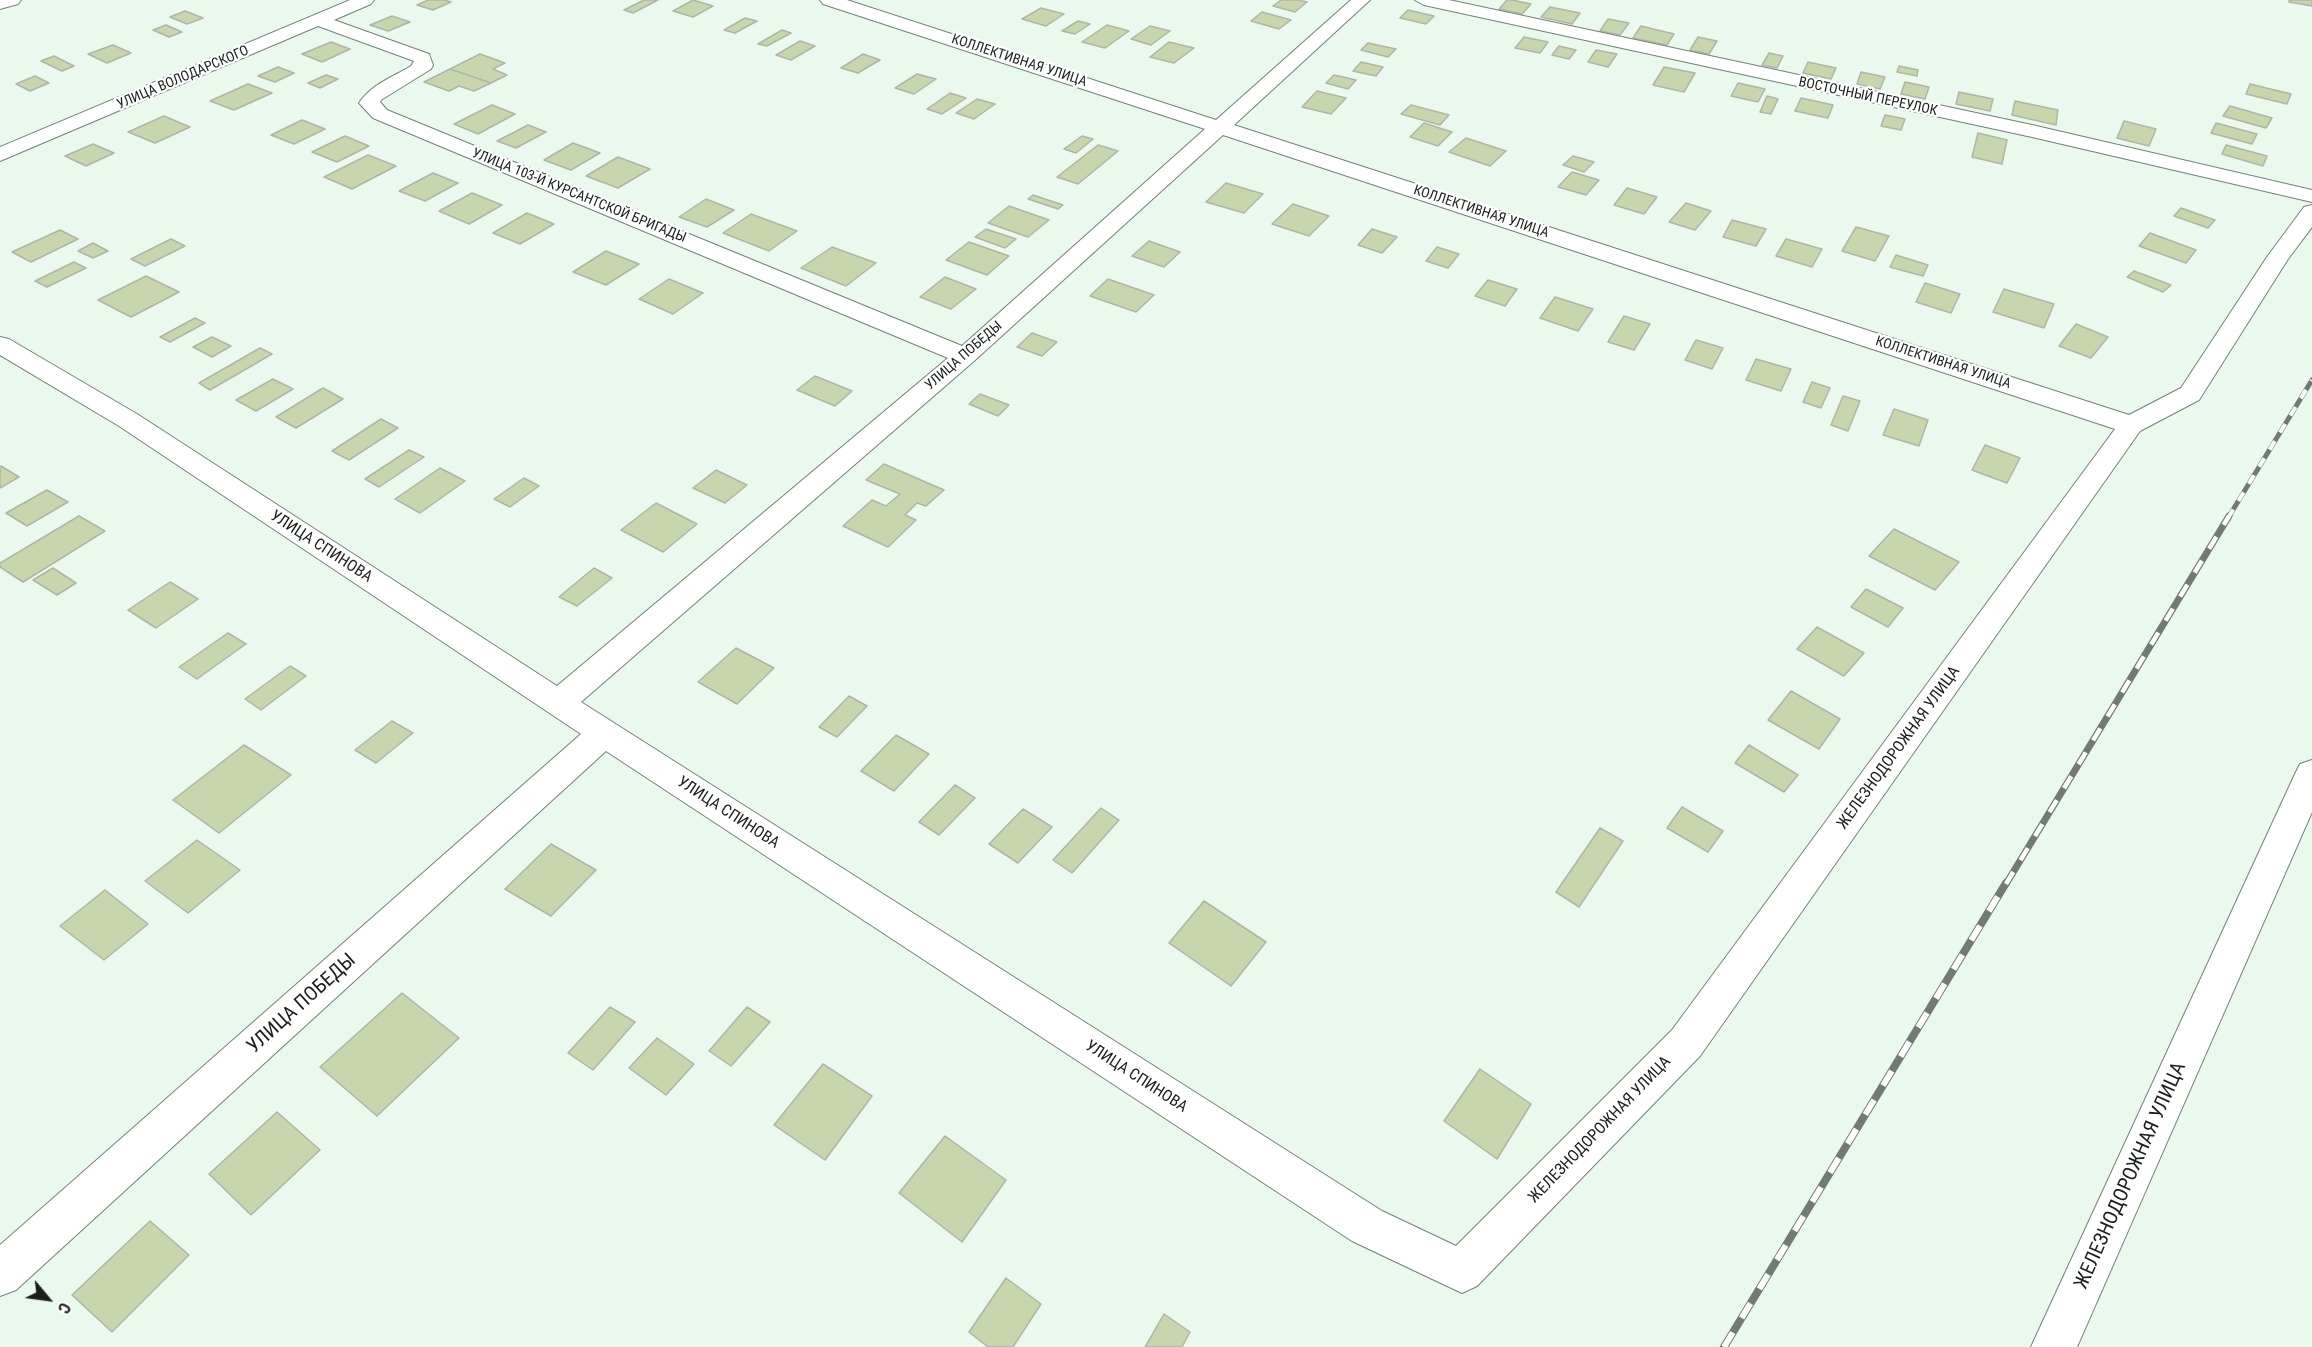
<!DOCTYPE html>
<html>
<head>
<meta charset="utf-8">
<style>
	body { margin:0 }
	#map { position:relative; width:2312px; height:1347px; overflow:hidden; background:#e9f9ee; font-family:"Roboto Condensed",sans-serif }
	canvas { display:block }
	.north { position:absolute; left:18px; top:1269px; width:60px; height:60px; -webkit-text-stroke:4px #fff; paint-order:stroke; rotate:119deg; font-size:16px; font-weight:700; line-height:24px; text-align:center; color:#191f1b }
	.north::after { content:''; display:block; margin:auto; width:21px; height:27px; background:#191f1b; clip-path:polygon(50% 0,100% 100%,50% 72%,0 100%) }
</style>
</head>
<body>
<div id="map">
<canvas width="2312" height="1347"></canvas>
<div class="north">С</div>
</div>
<script>
const g = document.querySelector('canvas').getContext('2d');
g.lineJoin = 'round';
function paint(path, color) { g.fillStyle = color; g.fill(path, 'evenodd'); }
function strokePath(path, color, width, dash) { g.strokeStyle = color; g.lineWidth = width; g.lineCap = dash ? 'butt' : 'round'; g.setLineDash(dash || []); g.stroke(path); }
function label(font, color, halo, rows, align = 'center') {
  g.font = font + ' "Roboto Condensed",sans-serif'; g.lineWidth = 4.5; g.setLineDash([]); g.textBaseline = 'middle'; g.strokeStyle = halo; g.fillStyle = color; for (const [text, x, y, turn = 0] of rows) {
    g.save(); g.translate(x, y); g.rotate((+turn || 0) * Math.PI / 180); g.textAlign = isNaN(turn) ? turn : align; if (halo) g.strokeText(text, 0, 0); g.fillText(text, 0, 0); g.restore();
  }
}
const building = new Path2D(`
	M428,0H444L451,2L433,10L417,5Z
	M644,0H658L633,13L624,10Z
	M693,0L713,6L693,17L673,11Z
	M1281,0H1298L1307,2L1295,12L1273,6Z
	M1507,0H1512L1531,4L1522,14L1499,9Z
	M2289,0H2312V6L2289,2Z
	M1550,7L1580,13L1572,24L1541,17Z
	M1041,8L1064,14L1046,26L1022,19Z
	M1408,10L1434,16L1426,24L1400,18Z
	M185,11L203,18L187,24L170,17Z
	M1262,12L1291,20L1279,29L1251,21Z
	M392,16L410,22L388,31L370,25Z
	M745,18L757,21L735,33L724,30Z
	M1608,19L1629,23L1620,35L1600,31Z
	M1078,21L1090,24L1075,34L1062,31Z
	M166,25L182,32L169,37L153,30Z
	M1107,25L1129,31L1105,48L1082,42Z
	M1150,26L1170,31L1151,45L1131,39Z
	M1641,26L1674,34L1667,45L1633,38Z
	M782,30L791,33L767,46L758,44Z
	M1524,37L1548,42L1540,53L1515,48Z
	M1698,37L1717,41L1709,54L1690,50Z
	M800,41L815,46L791,60L776,55Z
	M331,42L350,49L322,62L302,54Z
	M1169,42L1194,48L1174,63L1150,57Z
	M1368,43L1396,49L1388,57L1361,50Z
	M113,45L131,53L107,63L88,54Z
	M1559,46L1576,50L1569,59L1552,55Z
	M1596,50L1617,54L1608,67L1588,62Z
	M1769,53L1783,56L1777,68L1762,65Z
	M480,54L505,63L493,69L507,75L491,83L450,69Z
	M863,54L880,60L858,73L841,68Z
	M54,56L74,66L62,71L41,61Z
	M1361,62L1383,67L1376,76L1353,71Z
	M1808,62L1836,68L1831,79L1803,73Z
	M1899,66L1918,70L1917,76L1897,72Z
	M278,67L294,73L275,82L258,76Z
	M1664,67L1695,73L1684,92L1653,85Z
	M450,69L491,83L474,91L459,86L449,91L424,82Z
	M1861,72L1885,77L1880,89L1857,84Z
	M917,74L936,79L914,94L895,88Z
	M326,75L338,79L320,88L308,83Z
	M1334,75L1356,80L1348,89L1326,83Z
	M35,76L49,83L30,91L16,84Z
	M1905,82L1929,87L1925,99L1901,94Z
	M1738,83L1765,89L1758,102L1731,96Z
	M248,84L272,93L234,110L210,101Z
	M2250,84L2291,94L2287,104L2246,94Z
	M1317,91L1346,98L1331,114L1302,107Z
	M1959,92L1993,99L1990,111L1956,104Z
	M950,93L966,98L942,114L927,109Z
	M1767,96L1778,99L1771,114L1760,112Z
	M1801,98L1833,105L1828,118L1795,111Z
	M977,99L995,104L974,119L956,113Z
	M2015,101L2058,110L2056,125L2012,115Z
	M492,105L515,114L478,134L454,124Z
	M1411,105L1449,115L1440,125L1401,114Z
	M2230,106L2272,118L2266,128L2223,116Z
	M1885,115L1905,119L1901,130L1881,126Z
	M164,116L190,127L155,143L128,132Z
	M302,120L325,129L294,144L271,135Z
	M2124,121L2156,129L2149,146L2117,138Z
	M1424,123L1452,132L1438,146L1410,137Z
	M2216,123L2257,134L2252,144L2211,133Z
	M528,125L546,132L516,148L497,141Z
	M1978,133L2007,140L2002,164L1972,157Z
	M345,136L369,146L337,162L312,152Z
	M1082,136L1093,139L1076,153L1064,149Z
	M1466,138L1506,151L1490,166L1449,152Z
	M573,143L600,153L571,170L544,160Z
	M93,144L114,153L86,166L65,156Z
	M1098,145L1118,151L1078,184L1057,177Z
	M2226,145L2267,156L2263,166L2222,154Z
	M368,155L396,166L352,189L324,177Z
	M1573,156L1594,162L1584,172L1563,165Z
	M618,157L650,169L618,188L586,176Z
	M1572,172L1599,180L1586,195L1558,187Z
	M433,173L458,183L425,201L399,191Z
	M1226,183L1263,194L1244,213L1206,202Z
	M1627,188L1657,197L1644,214L1614,205Z
	M472,193L502,205L469,224L439,211Z
	M1033,195L1063,205L1058,209L1028,199Z
	M706,199L734,210L707,227L679,217Z
	M1686,203L1711,211L1695,230L1669,222Z
	M1293,204L1329,216L1309,236L1272,224Z
	M1009,206L1049,220L1028,237L988,223Z
	M2181,208L2215,220L2208,228L2174,216Z
	M527,213L554,224L520,244L493,233Z
	M751,214L797,231L769,251L723,233Z
	M1732,220L1766,229L1756,246L1723,237Z
	M1856,227L1889,236L1875,261L1842,251Z
	M986,229L1016,239L1005,248L975,237Z
	M1372,229L1397,237L1382,253L1358,245Z
	M60,230L78,239L31,262L12,252Z
	M2150,233L2196,250L2186,263L2139,246Z
	M171,239L185,246L145,266L131,259Z
	M1786,239L1822,249L1812,267L1776,256Z
	M1149,241L1180,252L1164,267L1132,256Z
	M969,242L1009,256L987,275L946,260Z
	M93,243L108,251L93,258L78,251Z
	M832,247L876,263L846,286L801,268Z
	M1437,247L1459,254L1448,268L1426,261Z
	M606,251L639,264L606,285L573,272Z
	M1896,255L1928,265L1923,276L1890,267Z
	M74,262L86,268L47,287L35,281Z
	M2134,271L2171,285L2163,292L2127,277Z
	M146,276L179,292L131,317L98,300Z
	M945,277L976,289L951,309L920,297Z
	M669,279L703,293L673,314L639,299Z
	M1108,279L1154,295L1136,312L1090,296Z
	M1488,280L1517,289L1505,306L1475,296Z
	M1925,283L1960,294L1951,313L1916,302Z
	M2004,289L2054,304L2044,328L1993,312Z
	M1555,297L1593,309L1578,331L1540,318Z
	M1624,316L1650,324L1634,350L1608,342Z
	M195,318L205,323L170,342L160,337Z
	M2076,324L2108,337L2091,358L2059,346Z
	M1032,333L1057,342L1042,356L1017,347Z
	M212,337L231,346L212,357L193,347Z
	M1696,340L1723,348L1712,369L1685,360Z
	M260,348L272,354L210,390L199,383Z
	M1756,359L1791,369L1781,391L1746,380Z
	M815,376L852,391L835,406L797,390Z
	M273,379L293,389L256,411L236,400Z
	M1812,382L1830,388L1821,408L1803,402Z
	M323,388L343,399L296,428L276,417Z
	M980,394L1009,405L998,416L969,404Z
	M1843,396L1860,401L1848,431L1831,425Z
	M1894,409L1928,420L1919,446L1883,435Z
	M381,419L398,428L349,460L332,451Z
	M1985,445L2020,458L2007,483L1972,470Z
	M409,450L424,457L379,487L365,479Z
	M884,464L944,490L926,506L917,503L905,515L916,520L888,547L843,526L872,500L886,506L900,494L866,480Z
	M1,466L19,477L0,488V467Z
	M440,468L465,481L420,513L395,499Z
	M716,470L747,485L725,503L693,488Z
	M524,478L539,486L510,507L494,499Z
	M47,490L68,502L27,526L6,513Z
	M656,503L697,524L663,552L621,530Z
	M79,516L105,531L23,582L0,567V563Z
	M1894,529L1959,562L1935,590L1869,556Z
	M53,568L76,583L57,595L33,580Z
	M594,568L612,578L577,606L559,597Z
	M170,582L198,599L156,628L128,610Z
	M1866,589L1903,608L1888,627L1851,607Z
	M1817,627L1864,653L1844,676L1797,649Z
	M228,633L246,644L197,679L179,667Z
	M736,648L774,668L737,704L698,682Z
	M290,666L306,676L261,710L245,699Z
	M1791,691L1840,719L1819,749L1768,720Z
	M849,696L867,706L837,737L819,727Z
	M392,721L413,733L376,763L355,750Z
	M896,735L929,754L894,791L861,771Z
	M244,745L291,775L219,833L173,800Z
	M1749,745L1798,775L1784,792L1735,763Z
	M955,785L975,798L939,835L919,822Z
	M1682,807L1723,831L1708,852L1667,828Z
	M1101,808L1119,820L1072,873L1053,860Z
	M1023,809L1052,827L1018,863L989,844Z
	M1600,828L1623,841L1579,907L1556,892Z
	M197,840L240,870L188,913L145,881Z
	M551,844L596,870L551,916L505,889Z
	M105,890L148,924L104,960L60,926Z
	M1204,901L1266,942L1231,986L1169,943Z
	M402,993L459,1038L377,1116L320,1067Z
	M610,1007L635,1022L593,1070L568,1053Z
	M747,1007L770,1022L731,1066L709,1051Z
	M657,1038L694,1064L666,1095L629,1068Z
	M823,1064L872,1096L825,1160L774,1125Z
	M1480,1069L1531,1104L1497,1159L1444,1121Z
	M277,1112L320,1150L251,1215L209,1174Z
	M945,1136L1006,1180L962,1242L899,1193Z
	M150,1221L189,1255L112,1332L72,1295Z
	M1006,1278L1041,1304L1013,1347H988L969,1332Z
	M1164,1314L1190,1332L1182,1347H1145Z`);
const minor = new Path2D(`
	M0,0H21L18,4L0,9Z
	M350,0H374L371,4L334,20L429,54L433,65L431,69L381,100L380,102L387,110L962,346L1205,129L823,4L820,0H847L1216,120L1351,0H1370L1234,125L2129,415L2181,388L2267,257L2304,207L2312,205V227L2288,259L2199,400L2140,431L1700,1056L1477,1286L1462,1293L1352,1241L606,751L16,1290L0,1296V1245L581,734L119,426L0,355V337L9,339L137,414L557,686L948,358L373,118L359,103C372,84 391,78 411,66L414,61L318,26L0,161V147ZM1223,135L2115,429L1672,1030L1456,1246L1382,1211L581,702L974,361Z
	M1415,0H1449L2032,125L2312,190V202L2032,137L1424,5Z
	M2312,760V812L2077,1347H2031L2295,774L2300,764Z`);
const railFar2 = new Path2D(`
	M2228,518L2312,380`);
const railFar1 = new Path2D(`
	M2006,884L2229,516`);
const rail = new Path2D(`
	M1724,1347L2006,883`);
const farStreetnames = [
	["КОЛЛЕКТИВНАЯ УЛИЦА",1019,61,18],
	["УЛИЦА ВОЛОДАРСКОГО",183,78,-23],
	["ВОСТОЧНЫЙ ПЕРЕУЛОК",1868,97,12],
	["УЛИЦА 103-Й КУРСАНТСКОЙ БРИГАДЫ",579,196,22],
	["КОЛЛЕКТИВНАЯ УЛИЦА",1481,212,18],
	["УЛИЦА ПОБЕДЫ",964,356,-41],
	["КОЛЛЕКТИВНАЯ УЛИЦА",1943,363,18]
];
const streetNames = [
	["УЛИЦА СПИНОВА",321,547,33],
	["ЖЕЛЕЗНОДОРОЖНАЯ УЛИЦА",1899,748,-54],
	["УЛИЦА СПИНОВА",728,813,33],
	["УЛИЦА СПИНОВА",1136,1077,33],
	["ЖЕЛЕЗНОДОРОЖНАЯ УЛИЦА",1600,1130,-46]
];
const nearStreetnames = [
	["УЛИЦА ПОБЕДЫ",302,1004,-42],
	["ЖЕЛЕЗНОДОРОЖНАЯ УЛИЦА",2131,1176,-66]
];
paint(building, '#c8d6ae');
strokePath(building, '#b0b5a6', 1.5);
strokePath(minor, '#738177', 2);
paint(minor, '#fff');
strokePath(railFar2, '#717b74', 5);
strokePath(railFar1, '#717b74', 7);
strokePath(rail, '#717b74', 8);
strokePath(railFar2, '#fff', 4, [10]);
strokePath(railFar1, '#fff', 4.5, [14]);
strokePath(rail, '#fff', 6, [17]);
label('14px', '#191f1b', '#fff', farStreetnames);
label('16px', '#191f1b', '#fff', streetNames);
label('20px', '#191f1b', '#fff', nearStreetnames);
</script>
</body>
</html>
